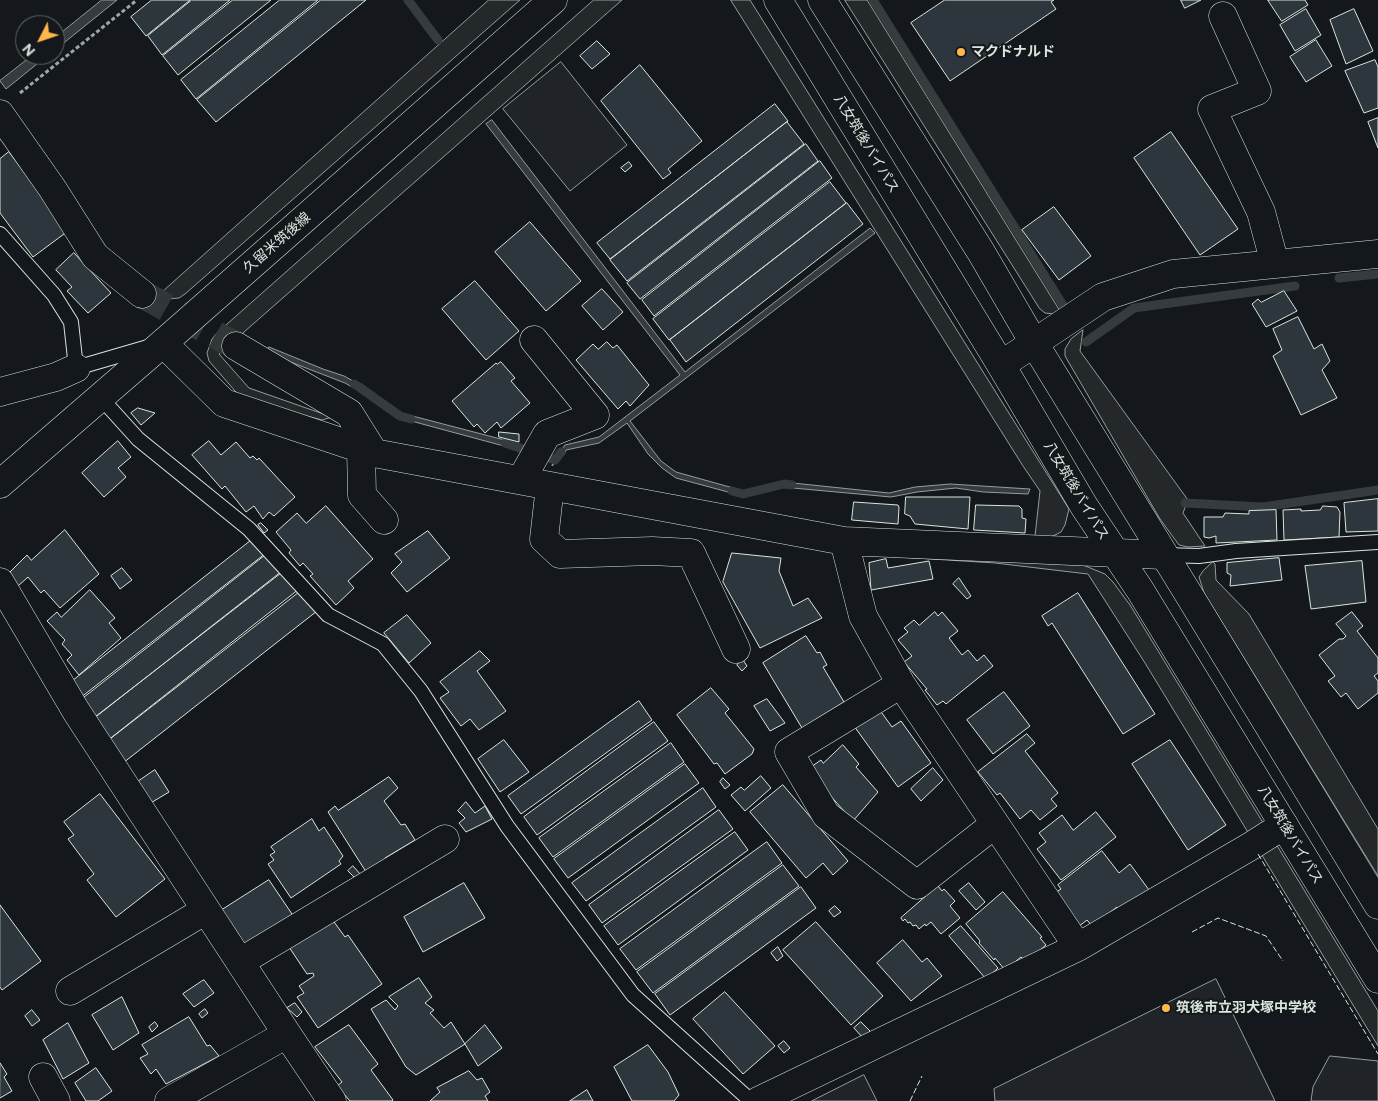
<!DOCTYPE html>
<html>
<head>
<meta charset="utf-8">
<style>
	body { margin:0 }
	#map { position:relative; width:1378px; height:1101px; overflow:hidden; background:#14181c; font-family:Figtree,sans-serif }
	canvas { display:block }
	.north { position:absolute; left:15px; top:15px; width:50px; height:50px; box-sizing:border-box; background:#14181c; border:1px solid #626a69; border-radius:50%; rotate:229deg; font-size:14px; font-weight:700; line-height:20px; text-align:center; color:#d8e6dc }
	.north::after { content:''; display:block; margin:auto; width:18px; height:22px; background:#ffb74d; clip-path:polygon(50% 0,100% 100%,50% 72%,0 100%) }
</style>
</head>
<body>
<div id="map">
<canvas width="1378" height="1101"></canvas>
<div class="north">N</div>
</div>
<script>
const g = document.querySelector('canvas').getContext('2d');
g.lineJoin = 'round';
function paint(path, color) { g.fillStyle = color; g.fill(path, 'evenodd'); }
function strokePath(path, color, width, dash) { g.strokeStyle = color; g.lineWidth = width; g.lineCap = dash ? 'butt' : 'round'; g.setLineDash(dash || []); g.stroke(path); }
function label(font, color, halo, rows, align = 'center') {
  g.font = font + ' Figtree,"Noto Sans JP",sans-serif'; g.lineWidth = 4; g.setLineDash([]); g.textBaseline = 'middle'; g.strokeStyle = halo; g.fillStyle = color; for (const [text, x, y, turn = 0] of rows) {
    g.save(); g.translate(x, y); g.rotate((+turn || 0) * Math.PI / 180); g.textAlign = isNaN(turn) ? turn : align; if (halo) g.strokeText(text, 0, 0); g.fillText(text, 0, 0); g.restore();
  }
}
const green = new Path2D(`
	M561,62L627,145L570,191L503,109Z
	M1216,979L1275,1101H995L994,1089Z
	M1330,1056L1378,1061V1101H1311L1313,1087Z
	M864,1075L877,1101H812Z`);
const parking = new Path2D(`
	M489,0H520L185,294L179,298L168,299L158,296Z
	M594,0H622L219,354L249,388L332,417L322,420L242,399L209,361L207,353L212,339L217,333Z
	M731,0H750L1069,509L1065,525L1061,532L1049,538L1035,536L1040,491L1023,466Z
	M845,0H867L1060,311L1054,314L1045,313L1040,309Z
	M1083,330L1080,351L1188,500L1183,513L1205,546L1188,547L1179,545L1160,519L1065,356V349L1071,339Z
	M867,555L1083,565L1105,574L1113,582L1130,605L1378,1011V1046L1145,663L1088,574L995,563Z
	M1213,562L1215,564L1216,580L1249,614L1378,829V876L1204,593L1199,577L1203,571Z`);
const water = new Path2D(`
	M102,0H117L55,50V38Z
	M33,55H48L6,89L0,81Z
	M492,120L685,372L870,228L875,233L630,421L661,461L676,472L744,491L743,496L676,478L662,468L648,454L627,423L599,443L566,450L564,455L552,466L554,456L559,453L565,445L599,437L680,375L486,124Z
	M269,347L323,369L344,376L364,387L361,392L345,383L267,353Z
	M401,413L516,443L515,449L400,418Z
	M783,482L889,493L915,487L950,484L1030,489L1028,494L983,492L956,488L917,492L891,497L782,487Z`);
const stream = new Path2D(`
	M408,0L438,40
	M873,0L1064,307
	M1339,278L1378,274
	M1086,342L1134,308L1295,286
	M354,384L359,387L400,416L411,419
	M505,443L555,460L561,452
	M732,491L743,494L784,484L792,485
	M1185,503L1263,507L1378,490`);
const building = new Path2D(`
	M152,0H190L146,36L131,17Z
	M192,0H230L162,55L148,36Z
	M233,0H271L178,75L163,56Z
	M280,0H318L196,99L181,80Z
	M321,0H366L216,122L197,100Z
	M945,0H1054L1051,2L1056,9L950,81L911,23Z
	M1181,0H1201L1185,8Z
	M1268,0H1305L1308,5L1282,21Z
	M1306,9L1321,35L1295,51L1280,25Z
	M1354,9L1373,51L1346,64L1330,20Z
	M1316,40L1332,66L1306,82L1290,57Z
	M597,41L610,54L592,69L580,56Z
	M1375,60L1378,67V108L1364,113L1345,71Z
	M640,65L702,141L668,169L671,173L663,179L601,101Z
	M775,104L788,121L610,259L597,243Z
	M1378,118V148L1368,122Z
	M787,122L804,144L627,281L610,260Z
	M1171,132L1238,229L1200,255L1134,158Z
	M806,144L818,161L640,299L627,283Z
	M9,152L68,231L33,257L0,213V159Z
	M820,161L832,178L654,316L642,300Z
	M629,162L632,166L625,172L621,168Z
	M830,182L846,203L669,340L653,319Z
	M847,203L863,224L686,362L670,340Z
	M1054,207L1091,256L1059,280L1022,230Z
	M530,222L581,281L546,311L495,252Z
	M74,253L111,293L88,313L67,291L72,287L56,270Z
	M475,281L519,331L486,360L442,309Z
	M602,289L623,312L603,330L582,306Z
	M1284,291L1297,311L1266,327L1252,304L1258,299L1261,302Z
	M1298,317L1314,349L1322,344L1330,361L1322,370L1337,398L1301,415L1273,356L1282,350L1273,329Z
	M607,342L613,348L617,345L649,385L630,406L626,401L618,409L576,360L593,344L598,349Z
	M501,362L515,378L511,381L530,403L501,428L497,422L485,433L477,424L474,427L452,401L496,363L497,364Z
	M138,408L155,413L141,425L131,413Z
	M499,432L519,434V442L499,437Z
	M118,441L131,457L118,468L126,477L104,497L82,473Z
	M209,441L221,455L236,442L250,458L253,456L257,460L259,458L295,497L274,516L269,512L263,519L254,506L246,512L225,486L222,489L192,455Z
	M906,497H970L968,529L915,524L910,516L905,514Z
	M1378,499V531L1346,532L1344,503Z
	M854,502L898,505L899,507L898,524L852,520Z
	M976,505L1019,506L1022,509V518L1026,519L1025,533L974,530Z
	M326,506L373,559L348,581L354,588L336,605L310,576L313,574L303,563L300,566L289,553L291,550L276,532L297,513L306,523Z
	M1323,506L1337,507L1340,512L1339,537L1284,540L1283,510L1301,509V511L1320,510Z
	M1276,510L1277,540L1216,543V536L1209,538L1204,537V517H1223L1225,513L1249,514V511Z
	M261,523L268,530L264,533L258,525Z
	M65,530L99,574L60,608L44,590L41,593L28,577L18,586L7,575L27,555L31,560Z
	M428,531L450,558L407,592L391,573L402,562L395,554Z
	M253,539L266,553L80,698L70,683Z
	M732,553L781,558L779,571L793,606L808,598L822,618L760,648L723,582Z
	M267,554L282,571L93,719L81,700Z
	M1279,558L1282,580L1230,586L1231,575L1227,573V563Z
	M886,559L888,568L929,561L933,579L871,590L869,563Z
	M1362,561L1366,602L1311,609L1305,566Z
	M122,568L132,580L120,589L111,576Z
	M283,572L299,589L107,741L93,719Z
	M959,578L971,596L967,599L953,584Z
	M90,590L115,618L109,623L121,638L79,675L67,660L72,655L62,644L65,640L47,621L57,612L61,617Z
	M301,591L317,611L123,763L108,741Z
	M1078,593L1155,714L1123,734L1052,623L1048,626L1042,616Z
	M935,612L938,616L942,612L958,631L949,638L962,655L968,650L977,661L984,655L993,666L946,704L943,701L937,705L925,690L927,689L904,662L912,656L898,640L908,632L904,628L914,620L919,625Z
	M1352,612L1363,626L1357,631L1378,658V673L1374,676L1378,681V693L1358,709L1346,693L1341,697L1328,681L1335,676L1319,655L1339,639H1343L1346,636L1336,624Z
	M407,615L431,643L409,663L384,633Z
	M806,636L817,653L820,652L827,665L823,667L844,702L802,728L763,663Z
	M480,651L490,661L477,671L506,711L479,730L470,719L461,726L440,698L449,692L440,682Z
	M743,660L747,666L742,671L737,665Z
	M711,688L729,709L725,713L754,749L752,754L725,774L717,763L714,764L677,715Z
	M1004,692L1030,726L993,754L967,720Z
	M767,699L785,723L770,731L754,706Z
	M639,701L652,720L521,814L508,796Z
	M879,709L892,727L901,721L931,763L898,787L854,726Z
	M654,722L668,741L537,835L524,817Z
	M1027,734L1035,743L1025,751L1058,793L1051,799L1057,806L1040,820L1031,810L1020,819L1000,793L997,795L978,772Z
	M504,740L529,772L500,792L478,759Z
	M1170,740L1226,825L1188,850L1132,764Z
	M671,743L684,762L553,857L539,838Z
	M843,745L859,764L856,767L878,792L853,821L818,782L821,779L811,767L821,760L823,763Z
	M685,764L699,783L568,878L554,859Z
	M933,768L943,780L921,801L911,789Z
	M155,770L169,792L149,804L136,783Z
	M761,776L771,788L745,811L731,795L741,787L744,790Z
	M389,777L398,788L384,801L401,825L405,824L415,840L385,858L389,865L370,878L328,812L335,806L338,810Z
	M723,778L730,785L725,789L720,782Z
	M783,785L848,861L833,875L823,863L806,878L750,812Z
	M703,788L716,807L586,901L572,883Z
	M100,794L165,879L116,917L87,880L94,874L68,839L74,835L64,822Z
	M466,802L475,813L485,806L492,819L466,832L459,823L465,818L458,811Z
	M719,810L733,829L602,923L589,905Z
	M1096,812L1116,837L1061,880L1037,849L1046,842L1039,833L1062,815L1073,830Z
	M312,819L319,831L324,827L343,856L339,861L341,864L291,898L268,864L274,860L270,855L275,852L271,847Z
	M735,832L748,850L618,945L604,926Z
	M767,842L782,863L636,970L620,949Z
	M1102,851L1119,873L1130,864L1149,890L1120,912L1117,907L1092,926L1087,920L1078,927L1053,894L1061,889L1058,885Z
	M783,865L799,886L653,993L637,972Z
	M353,866L361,875L356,879L348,871Z
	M269,880L294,917L245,948L222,910Z
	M464,883L485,918L423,952L404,917Z
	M969,883L985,902L976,910L959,891Z
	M938,886L942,891L944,889L955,901L950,906L960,918L941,934L931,922L926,926L925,924L919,929L916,925L913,926L910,922L908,923L905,919L903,921L901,918Z
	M801,887L816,908L670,1015L655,994Z
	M1003,892L1042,937L1040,938L1046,945L1026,962L1021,957L1005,970L995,958L994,960L979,943L980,941L966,924Z
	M0,905L41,961L2,990L0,987Z
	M835,906L841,912L834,917L829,911Z
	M329,915L345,937L348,935L382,984L318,1028L297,997L304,993L299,986L314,976L313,973L307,974L287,944Z
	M816,922L883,996L851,1025L783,950Z
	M961,926L998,968L986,979L949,936Z
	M903,940L922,962L927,958L942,976L911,1001L877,963Z
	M778,947L783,956L777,961L771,953Z
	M419,978L432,997L425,1003L434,1010L430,1013L444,1028L451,1022L465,1044L416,1075L406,1067L371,1009L386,1000L395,1010L398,1006L389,997Z
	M204,980L214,993L194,1007L183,994Z
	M725,992L775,1046L743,1074L693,1019Z
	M122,997L139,1033L113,1050L92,1015Z
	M295,1003L302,1012L297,1017L287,1008Z
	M205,1009L208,1013L202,1018L199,1014Z
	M32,1010L40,1020L32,1026L25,1016Z
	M189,1017L207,1046L210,1045L219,1056L166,1084L156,1069L151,1074L140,1058L148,1054L142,1045Z
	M155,1022L158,1026L152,1032L149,1027Z
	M861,1022L870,1031L863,1038L854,1028Z
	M68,1023L89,1063L63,1079L43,1040Z
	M349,1025L378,1064L371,1070L393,1100L392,1101H350L337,1086L342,1082L315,1047Z
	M485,1025L502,1048L478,1066L465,1044Z
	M784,1041L790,1048L784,1053L778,1046Z
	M648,1045L668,1072L679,1095L674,1101H632L614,1067Z
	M0,1063L7,1074L4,1077L12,1091L0,1098Z
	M96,1068L112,1091L98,1101H86L75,1083Z
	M469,1071L477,1080L482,1078L490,1092L485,1096L488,1101H430L440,1092L437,1088Z
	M587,1090L593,1101H570Z`);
const minorTunnel = new Path2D(`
	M142,294L236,346`);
const path = new Path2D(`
	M20,93L137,0`);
const service = new Path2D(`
	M0,234L54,295L71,322L76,368L148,347
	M100,397L138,439L249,529L328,615L383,644L421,691L507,826L633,995L751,1101
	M1163,555L1199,556L1236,551L1378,542`);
const minor = new Path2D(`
	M1223,16L1257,91L1212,109L1261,212L1275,264
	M0,114L52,188L95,256L142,294
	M163,343L224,403L374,453L844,541L1163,555
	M236,346L349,413L374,453
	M1001,365L1103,297L1173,274L1378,254
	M0,392L56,377L76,368
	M361,449L362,495L384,520
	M521,480L547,434L595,415L534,340
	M550,486L544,539L560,554L652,551L691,553L736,649
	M844,541L863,616L901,684L1078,947
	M0,582L76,711L287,1034L332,1101
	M901,684L789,752L826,815L917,885L995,824
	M240,962L445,839
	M70,991L206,910
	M43,1077L56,1101
	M169,1101L287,1034
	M758,1101L1078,947L1251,846L1284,825`);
const primary = new Path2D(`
	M0,484L163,343L553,0`);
const trunk = new Path2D(`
	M778,0L1001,365L1084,506L1140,590L1378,979
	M822,0L981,252L1034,343L1186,590L1378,905`);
const fence = new Path2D(`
	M1258,854L1378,1054
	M1192,932L1218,918L1266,936L1283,961
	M910,1101L922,1076`);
const markers = [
	[961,52,5,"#ffb74d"],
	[1166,1008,5,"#ffb74d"]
];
const poiNames = [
	["マクドナルド",971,52],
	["筑後市立羽犬塚中学校",1176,1008]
];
const streetNames = [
	["八女筑後バイパス",866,144,59],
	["久留米筑後線",277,243,-41],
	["八女筑後バイパス",1076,491,59],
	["八女筑後バイパス",1290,835,59]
];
paint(green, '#202428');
strokePath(green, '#939e99', 1);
paint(parking, '#24282b');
strokePath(parking, '#939e99', 1);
paint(water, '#363b3e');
strokePath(water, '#939e99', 1);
strokePath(stream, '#363b3e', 9);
paint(building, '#2c363c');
strokePath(building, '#d8e6dc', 1);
strokePath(minorTunnel, '#313739', 28, [28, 14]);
strokePath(service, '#d8e6dc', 16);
strokePath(minor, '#d8e6dc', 29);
strokePath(primary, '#d8e6dc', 29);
strokePath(trunk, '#d8e6dc', 29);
strokePath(path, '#9da8a2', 3, [4, 2.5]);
strokePath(service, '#14181c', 14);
strokePath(minor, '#14181c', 28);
strokePath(primary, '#14181c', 28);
strokePath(trunk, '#14181c', 28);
strokePath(fence, '#d8e6dc', 1, [6, 2.5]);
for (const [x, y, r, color] of markers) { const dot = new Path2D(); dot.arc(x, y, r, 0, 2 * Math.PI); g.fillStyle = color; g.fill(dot); strokePath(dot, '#14181c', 2); }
label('bold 14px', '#d8e6dc', '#14181c', poiNames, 'left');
label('14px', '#d8e6dc', '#14181c', streetNames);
</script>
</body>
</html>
